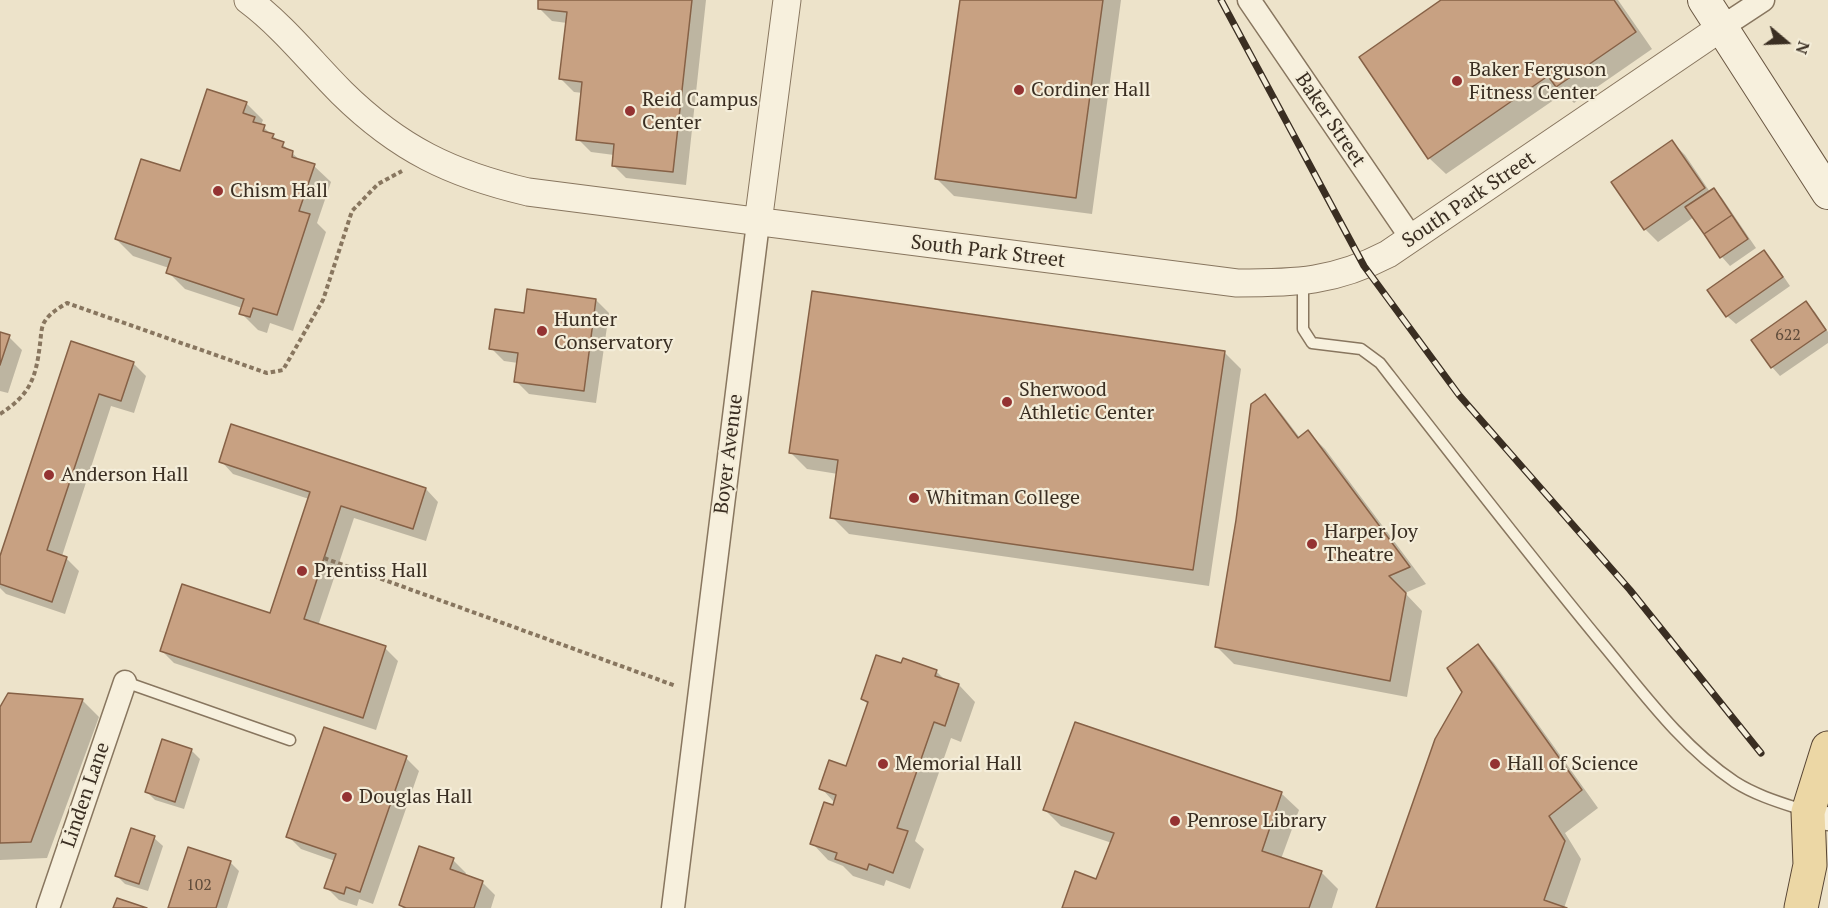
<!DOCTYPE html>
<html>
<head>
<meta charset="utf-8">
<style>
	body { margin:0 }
	#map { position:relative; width:1828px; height:908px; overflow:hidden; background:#ede3ca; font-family:"PT Serif",serif }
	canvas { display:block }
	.north { position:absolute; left:1756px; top:12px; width:60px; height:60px; -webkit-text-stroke:4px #f4edd9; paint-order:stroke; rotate:109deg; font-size:16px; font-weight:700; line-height:24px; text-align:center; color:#3a2e22 }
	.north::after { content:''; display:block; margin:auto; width:21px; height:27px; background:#3a2e22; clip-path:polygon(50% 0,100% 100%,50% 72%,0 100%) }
</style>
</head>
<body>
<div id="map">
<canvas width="1828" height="908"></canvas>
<div class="north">N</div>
</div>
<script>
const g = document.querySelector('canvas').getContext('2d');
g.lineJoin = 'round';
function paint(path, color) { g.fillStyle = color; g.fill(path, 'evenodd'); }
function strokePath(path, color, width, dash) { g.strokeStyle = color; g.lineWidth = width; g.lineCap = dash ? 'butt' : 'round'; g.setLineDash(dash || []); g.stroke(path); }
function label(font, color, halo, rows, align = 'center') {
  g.font = font + ' "PT Serif",serif'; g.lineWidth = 4.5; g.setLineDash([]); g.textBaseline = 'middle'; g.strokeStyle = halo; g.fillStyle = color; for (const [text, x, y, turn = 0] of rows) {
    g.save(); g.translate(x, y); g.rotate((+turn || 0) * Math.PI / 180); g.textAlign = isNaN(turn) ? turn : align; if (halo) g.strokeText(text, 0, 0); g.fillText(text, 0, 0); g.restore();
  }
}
const shadow = new Path2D(`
	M540,0H706L686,185L626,178L613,165L614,155L591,152L578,139L583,93L574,92L561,79L567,23L552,21L539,8Z
	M961,0H1121L1092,214L954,196L937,179Z
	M1444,0H1618L1652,49L1574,103L1564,93L1446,174L1429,158Z
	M246,103L263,120L261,125L302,162L314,166L331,182L317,223L326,232L293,331L270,323L267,333L258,330L241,313L242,308L185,289L168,272L169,268L133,256L116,239L181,173Z
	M1672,142L1685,155L1710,192L1714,190L1722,198L1756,248L1730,266L1722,257L1694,217L1658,242L1645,229Z
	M1764,252L1773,261L1790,286L1736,324L1727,316Z
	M596,300L609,313L596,403L529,394L516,381L518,363L504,361L491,348L525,314Z
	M1806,303L1815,312L1828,332V343L1780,376L1772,367Z
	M0,334L9,337L22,350L8,393L0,391Z
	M72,343L133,363L146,376L134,413L111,406L62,556L66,558L79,571L65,614L6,594L0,588V561Z
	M1224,352L1241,369L1209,586L849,534L832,517L838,474L807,469L790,452Z
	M1265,396L1281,413L1300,438L1308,432L1325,449L1426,584L1405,593L1422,611L1407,697L1234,664L1217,647L1238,520Z
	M221,461L426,489L438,502L426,541L354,518L318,626L385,648L398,661L376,730L174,663L161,650L271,615L309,499L233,474Z
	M1478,646L1494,663L1598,808L1565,833L1581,859L1564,908H1377L1464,692Z
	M902,665L936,671L946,681L959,685L975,702L961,742L951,738L915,841L924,849L910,889L886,880L884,886L853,876L843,866L828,860L812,843L835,803L821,788L847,767L869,705L862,699Z
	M82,700L99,717L47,858L0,860V710Z
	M1076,724L1282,794L1299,810L1281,859L1321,872L1338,889L1332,908H1063L1097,881L1112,843L1061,826L1044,809Z
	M191,750L200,759L184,809L155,800L146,791Z
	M406,758L419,771L373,904L359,899L357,906L339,900L326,887L335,861L301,849L288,836Z
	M154,838L163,846L148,891L125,884L117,876Z
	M453,860L466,873L465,876L482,882L495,895L491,908H403L400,905Z
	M230,862L239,871L227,908H169Z`);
const building = new Path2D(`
	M538,0H692L673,172L612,166L614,144L576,140L582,82L559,79L567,12L538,9Z
	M960,0H1103L1076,198L935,179Z
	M1441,0H1614L1636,32L1556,87L1548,76L1428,159L1359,57Z
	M207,89L247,102L243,113L255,117L253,122L265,125L263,131L274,134L272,138L284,142L282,147L293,151L292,157L315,164L299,211L310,214L277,315L253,308L250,317L239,314L244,299L166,273L171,258L115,239L141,159L180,171Z
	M1672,140L1705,188L1644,230L1611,182Z
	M1714,188L1732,215L1704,234L1685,207Z
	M1732,215L1748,239L1720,258L1704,234Z
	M1764,250L1783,277L1726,317L1707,290Z
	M527,289L596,299L584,391L514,382L518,353L489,349L495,309L524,313Z
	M812,291L1225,351L1193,570L830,518L838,460L789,453Z
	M1806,301L1826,330L1771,368L1751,340Z
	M0,332L10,335L0,365Z
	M71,341L134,362L121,401L99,394L47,550L67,557L52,602L0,584V556Z
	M1265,394L1298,438L1308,430L1410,567L1389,576L1406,593L1390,681L1215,647L1236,520L1251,404Z
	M231,424L426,488L413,529L341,506L304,619L386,646L363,718L160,651L182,584L270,613L310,492L219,462Z
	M1478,644L1582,790L1549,816L1565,841L1544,900L1567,908H1376L1435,739L1462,692L1447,668Z
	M876,655L901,663L903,658L937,670L935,676L959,684L945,726L934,722L897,828L908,831L893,873L869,864L867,870L835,859L837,853L810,844L824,802L833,805L836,795L819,789L829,760L846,766L868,702L861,699Z
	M8,693L83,699L31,842L0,843V707Z
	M1075,722L1282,792L1262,851L1322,871L1309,908H1062L1075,871L1096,879L1114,833L1043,810Z
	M324,727L407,756L360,892L346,887L344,894L324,888L336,854L286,837Z
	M162,739L192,749L175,802L145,792Z
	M131,828L155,836L139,884L115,876Z
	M419,846L454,858L450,869L483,881L474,908H406L399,905Z
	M188,847L231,861L216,908H168Z
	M117,898L147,908H113Z`);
const path = new Path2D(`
	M0,414C30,395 36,378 40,344C41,337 41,326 45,321C50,313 59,308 67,303L267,373L283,370L323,300L352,211L378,184L402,171
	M324,558L676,686`);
const service = new Path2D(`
	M1303,282V329L1312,343L1361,349L1380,363C1453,457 1525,550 1600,641C1641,690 1681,746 1735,782C1757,796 1782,803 1806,811
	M125,682L290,740`);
const minor = new Path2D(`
	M1249,0L1412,239
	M1722,27L1763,0
	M1808,812L1828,819
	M48,908L125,682
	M673,908L758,223`);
const tertiary = new Path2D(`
	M248,0C284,27 311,62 342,93C399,149 451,174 528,192L1237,283C1296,283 1334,282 1388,254L1722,27
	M758,223L787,0`);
const secondary = new Path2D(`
	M1704,0L1828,193`);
const primary = new Path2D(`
	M1801,908L1810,865L1808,812L1828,748`);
const rail = new Path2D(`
	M1221,0L1364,266L1459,395L1630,590L1761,753`);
const markers = [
	[1457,81,6,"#943332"],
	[1019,90,6,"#943332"],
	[630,111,6,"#943332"],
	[218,191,6,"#943332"],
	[542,331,6,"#943332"],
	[1007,402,6,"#943332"],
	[49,475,6,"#943332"],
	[914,498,6,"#943332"],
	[1312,544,6,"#943332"],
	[302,571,6,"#943332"],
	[883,764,6,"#943332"],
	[1495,764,6,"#943332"],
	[347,797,6,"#943332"],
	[1175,821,6,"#943332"]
];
const numberNames = [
	["622",1788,335],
	["102",199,885]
];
const poiNames = [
	["Baker Ferguson",1469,70],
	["Fitness Center",1469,93],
	["Cordiner Hall",1031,90],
	["Reid Campus",642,100],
	["Center",642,123],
	["Chism Hall",230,191],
	["Hunter",554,320],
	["Conservatory",554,343],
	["Sherwood",1019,390],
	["Athletic Center",1019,413],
	["Anderson Hall",61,475],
	["Whitman College",926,498],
	["Harper Joy",1324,532],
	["Theatre",1324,555],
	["Prentiss Hall",314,571],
	["Memorial Hall",895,764],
	["Hall of Science",1507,764],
	["Douglas Hall",359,797],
	["Penrose Library",1187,821]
];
const streetNames = [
	["Baker Street",1330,120,56],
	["South Park Street",1469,200,-34],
	["South Park Street",988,252,7],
	["Boyer Avenue",729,454,-83],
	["Linden Lane",86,795,-71]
];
paint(shadow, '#0003');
paint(building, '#c8a182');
strokePath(building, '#866146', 1.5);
strokePath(service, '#88765f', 13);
strokePath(minor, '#88765f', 25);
strokePath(tertiary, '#88765f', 29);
strokePath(secondary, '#6a5742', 34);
strokePath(primary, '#574433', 35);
strokePath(path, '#88765f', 4, [4.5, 3]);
strokePath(service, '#f7f0dd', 10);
strokePath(minor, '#f7f0dd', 22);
strokePath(tertiary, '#f7f0dd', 27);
strokePath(secondary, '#f7f0dd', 32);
strokePath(primary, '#ecd7a5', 33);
strokePath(rail, '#3a2e22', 7);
strokePath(rail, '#f4edd9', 4.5, [14]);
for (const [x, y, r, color] of markers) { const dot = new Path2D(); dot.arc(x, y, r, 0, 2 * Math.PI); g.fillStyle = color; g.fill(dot); strokePath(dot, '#f4edd9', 2); }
label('16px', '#5e4b3a', null, numberNames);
label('20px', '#3a2e22', '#f4edd9', poiNames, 'left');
label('20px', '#3a2e22', '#f4edd9', streetNames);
</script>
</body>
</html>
